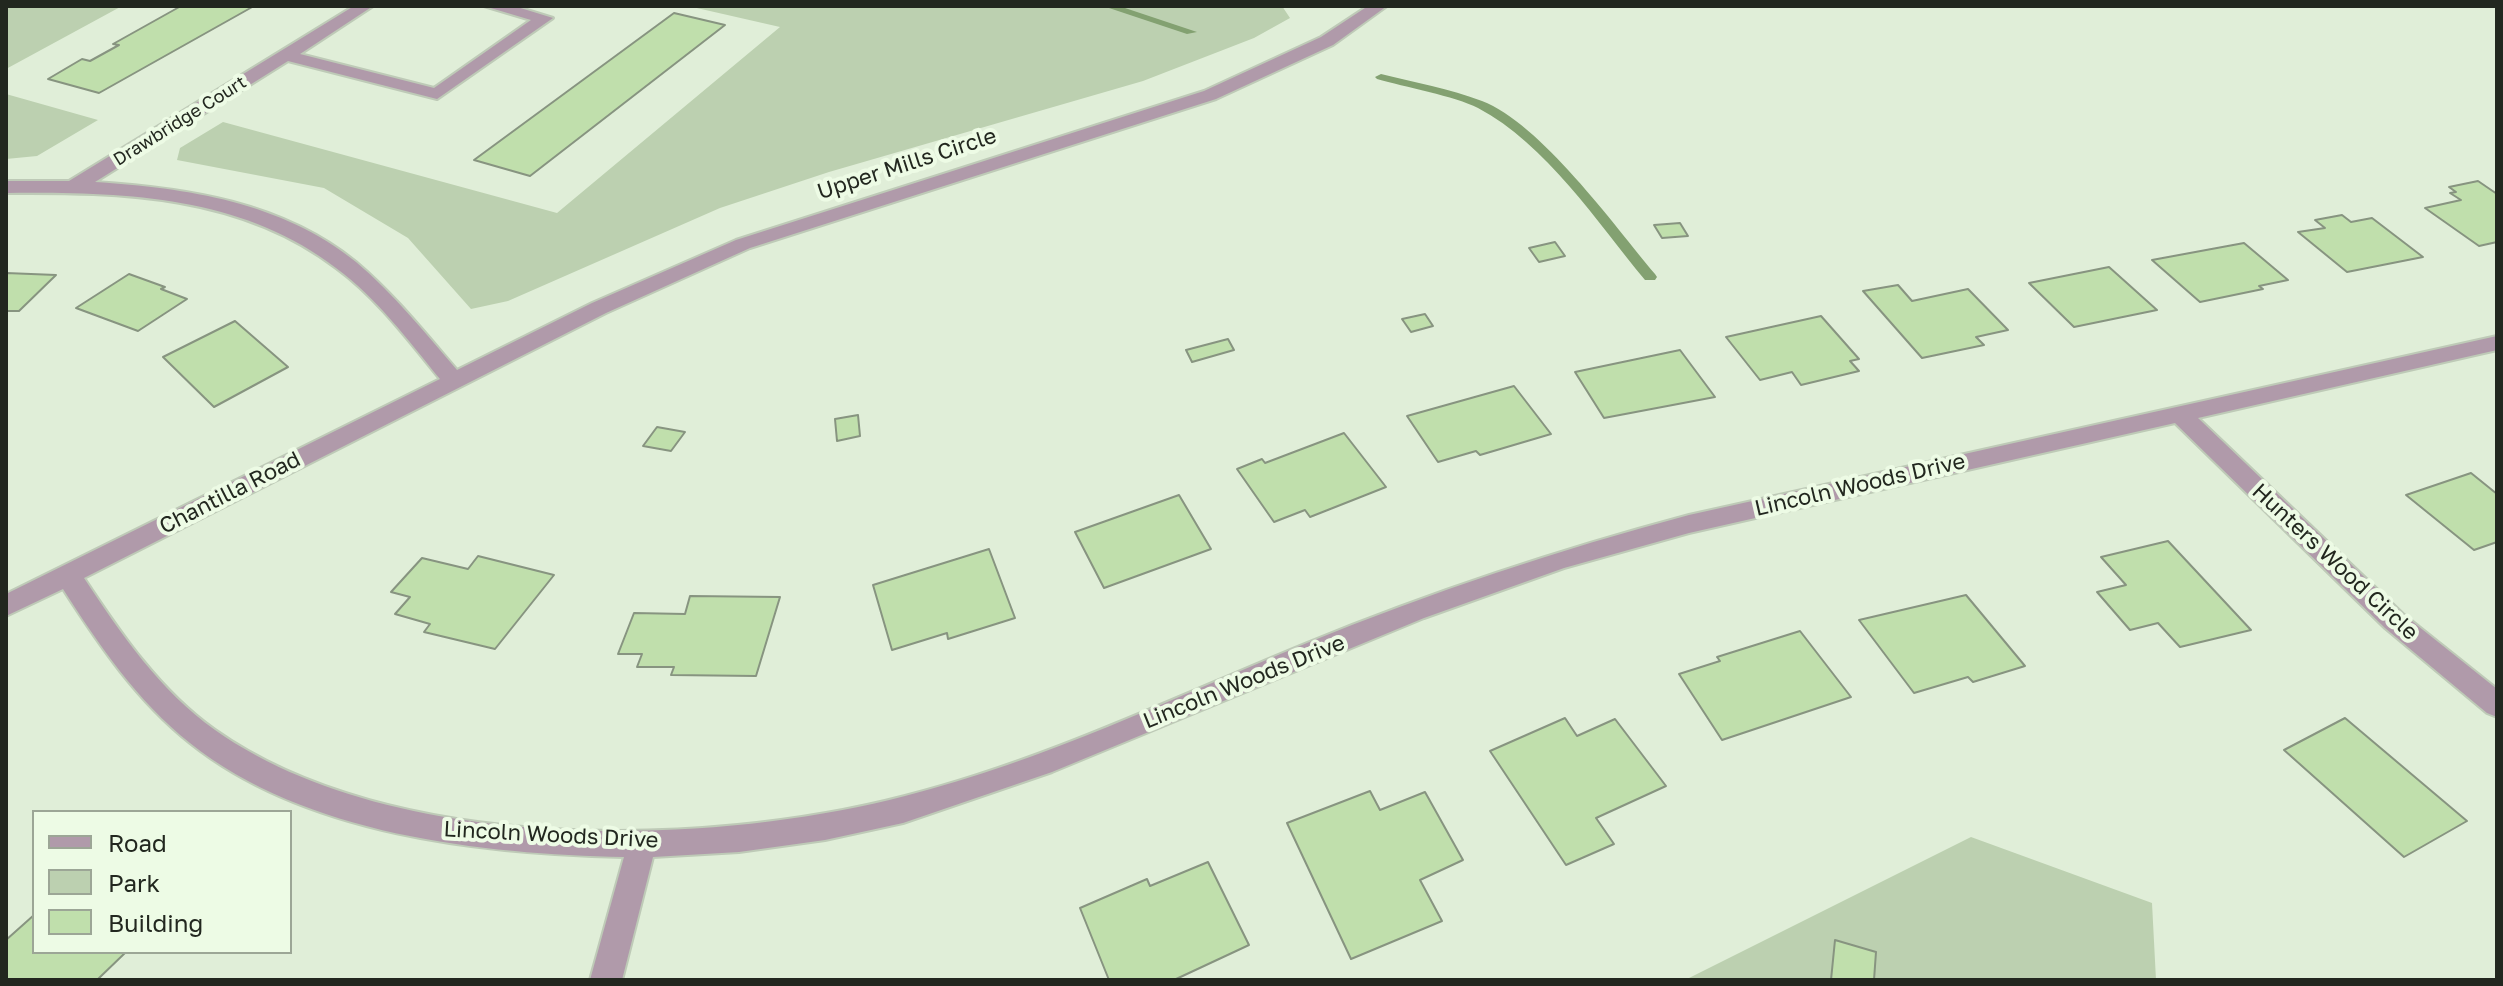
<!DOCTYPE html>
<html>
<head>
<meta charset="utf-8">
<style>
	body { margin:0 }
	#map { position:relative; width:2503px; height:986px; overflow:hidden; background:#e0eed8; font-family:"Golos Text",sans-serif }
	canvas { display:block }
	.frame { position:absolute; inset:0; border:8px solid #22271f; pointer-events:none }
	.legend { position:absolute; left:32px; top:810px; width:260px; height:144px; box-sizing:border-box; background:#edfbe5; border:2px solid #9ca696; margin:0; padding:10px 14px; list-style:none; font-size:24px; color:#22271f }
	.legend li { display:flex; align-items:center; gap:16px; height:40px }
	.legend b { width:40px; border:2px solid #9ca696 }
</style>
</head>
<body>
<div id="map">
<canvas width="2503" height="986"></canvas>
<div class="frame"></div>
<ul class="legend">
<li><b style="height:10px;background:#b09aaa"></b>Road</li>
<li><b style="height:22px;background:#bcd0b0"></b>Park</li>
<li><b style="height:22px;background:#c0dfac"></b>Building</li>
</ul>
</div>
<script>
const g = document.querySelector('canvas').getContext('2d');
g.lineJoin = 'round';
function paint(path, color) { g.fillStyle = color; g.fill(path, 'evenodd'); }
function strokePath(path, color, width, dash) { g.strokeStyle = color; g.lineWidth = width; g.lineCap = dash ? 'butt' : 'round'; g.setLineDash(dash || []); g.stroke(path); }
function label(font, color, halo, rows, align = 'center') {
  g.font = font + ' "Golos Text",sans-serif'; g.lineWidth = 8; g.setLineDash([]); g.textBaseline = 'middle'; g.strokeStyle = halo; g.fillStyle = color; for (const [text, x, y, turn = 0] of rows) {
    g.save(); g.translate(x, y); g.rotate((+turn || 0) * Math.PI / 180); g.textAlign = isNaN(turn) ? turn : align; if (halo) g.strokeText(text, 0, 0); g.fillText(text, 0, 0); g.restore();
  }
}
const green = new Path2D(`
	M6,6H122L6,69Z
	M688,6H1282L1290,18L1254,38L1143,81L829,172L720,208L508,301L471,309L408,238L324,188L177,160L180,148L223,122L557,213L780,27Z
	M6,94L98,120L37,156L6,159Z
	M1971,837L2152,903L2156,980H1685Z`);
const stream = new Path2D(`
	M1103,6H1119L1197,32L1187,34Z
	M1381,74C1414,82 1450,89 1482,101C1540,123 1614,225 1655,274L1657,277L1655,280H1645C1597,222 1546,144 1478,108C1455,96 1404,87 1377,79L1375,77Z`);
const building = new Path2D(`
	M181,6H254L99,93L48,79L82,59L90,61L119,45L113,44Z
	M674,13L725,25L530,176L474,160Z
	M2478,181L2497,194V242L2479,246L2425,208L2461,200L2450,193L2456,192L2449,187Z
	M2342,215L2351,222L2372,218L2423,257L2347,272L2298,232L2325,228L2315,220Z
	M1680,223L1688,236L1662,238L1654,225Z
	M1555,242L1565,256L1539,262L1529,248Z
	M2244,243L2288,280L2259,286L2263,289L2200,302L2152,260Z
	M2109,267L2157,310L2074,327L2029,283Z
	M6,273L56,275L19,311H6Z
	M129,274L165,287L161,289L187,299L138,331L76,308Z
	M1898,285L1912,301L1968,289L2008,330L1976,337L1984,345L1922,358L1863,291Z
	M1425,314L1433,326L1411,332L1402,319Z
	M1821,316L1859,359L1850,361L1859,371L1801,385L1792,372L1760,380L1726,337Z
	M235,321L288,367L214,407L163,357Z
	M1228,339L1234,350L1192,362L1186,350Z
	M1680,350L1715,397L1604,418L1575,372Z
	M1514,386L1551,434L1480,455L1476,451L1438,462L1407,416Z
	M858,415L860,436L837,441L835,419Z
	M657,427L685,432L671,451L643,446Z
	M1344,433L1386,487L1310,517L1305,510L1274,522L1237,469L1262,459L1265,463Z
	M2471,473L2497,494V542L2474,550L2406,495Z
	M1179,495L1211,549L1104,588L1075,532Z
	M2168,541L2251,630L2180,647L2158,623L2130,630L2097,592L2126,585L2101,557Z
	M989,549L1015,618L948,639L947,633L892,650L873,585Z
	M478,556L554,575L495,649L424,632L430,624L395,614L410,597L391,592L422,558L468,569Z
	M1966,595L2025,666L1973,682L1968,677L1914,693L1859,620Z
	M690,596L780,597L756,676L671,675L674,667H637L642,654H618L634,613L685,614Z
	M1800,631L1851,697L1722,740L1679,674L1720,661L1717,657Z
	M1565,718L1577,736L1615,719L1666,786L1596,818L1614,844L1566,865L1490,751Z
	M2345,718L2467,821L2404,857L2284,750Z
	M1370,791L1380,810L1425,792L1463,860L1420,880L1442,921L1351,959L1287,823Z
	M1208,862L1249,945L1174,980H1109L1080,908L1147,879L1150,886Z
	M34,915V952H126L97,980H6V940Z
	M1835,940L1876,952L1874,980H1831Z`);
const minor = new Path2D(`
	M354,6H373L300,54L434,88L531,20L484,6H514L553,18L437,99L288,61L95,182C187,188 282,202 356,262C394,294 425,333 457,370L592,303L736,240L1204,91L1321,37L1368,6H1387L1333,45L1216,99L750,248L606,313L84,578C121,634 160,691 215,730C390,854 705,848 905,796C1043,761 1175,697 1307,643C1432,592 1558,550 1689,515L2497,336V350L2198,418L2403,614L2497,689V717L2487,713L2385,628L2175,423L1689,533L1564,568L1424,618L1052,772L903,823L825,840L739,852L653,857L622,980H590L624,857C482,854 305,835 190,743C137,701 99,645 63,589L6,616V594L440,379C408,340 377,298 336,268C241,195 122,192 6,193V181H69Z`);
const farStreetnames = [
	["Drawbridge Court",180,121,-32]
];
const streetNames = [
	["Upper Mills Circle",907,164,-18],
	["Lincoln Woods Drive",1860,485,-13],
	["Chantilla Road",230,493,-27],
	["Hunters Wood Circle",2335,562,43],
	["Lincoln Woods Drive",1244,682,-22],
	["Lincoln Woods Drive",551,835,3]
];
paint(green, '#bcd0b0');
paint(stream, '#83a171');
paint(building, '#c0dfac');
strokePath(building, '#879480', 2);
strokePath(minor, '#becab7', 4);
paint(minor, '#b09aaa');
label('18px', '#22271f', '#edfbe5', farStreetnames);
label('22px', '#22271f', '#edfbe5', streetNames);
</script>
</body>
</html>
